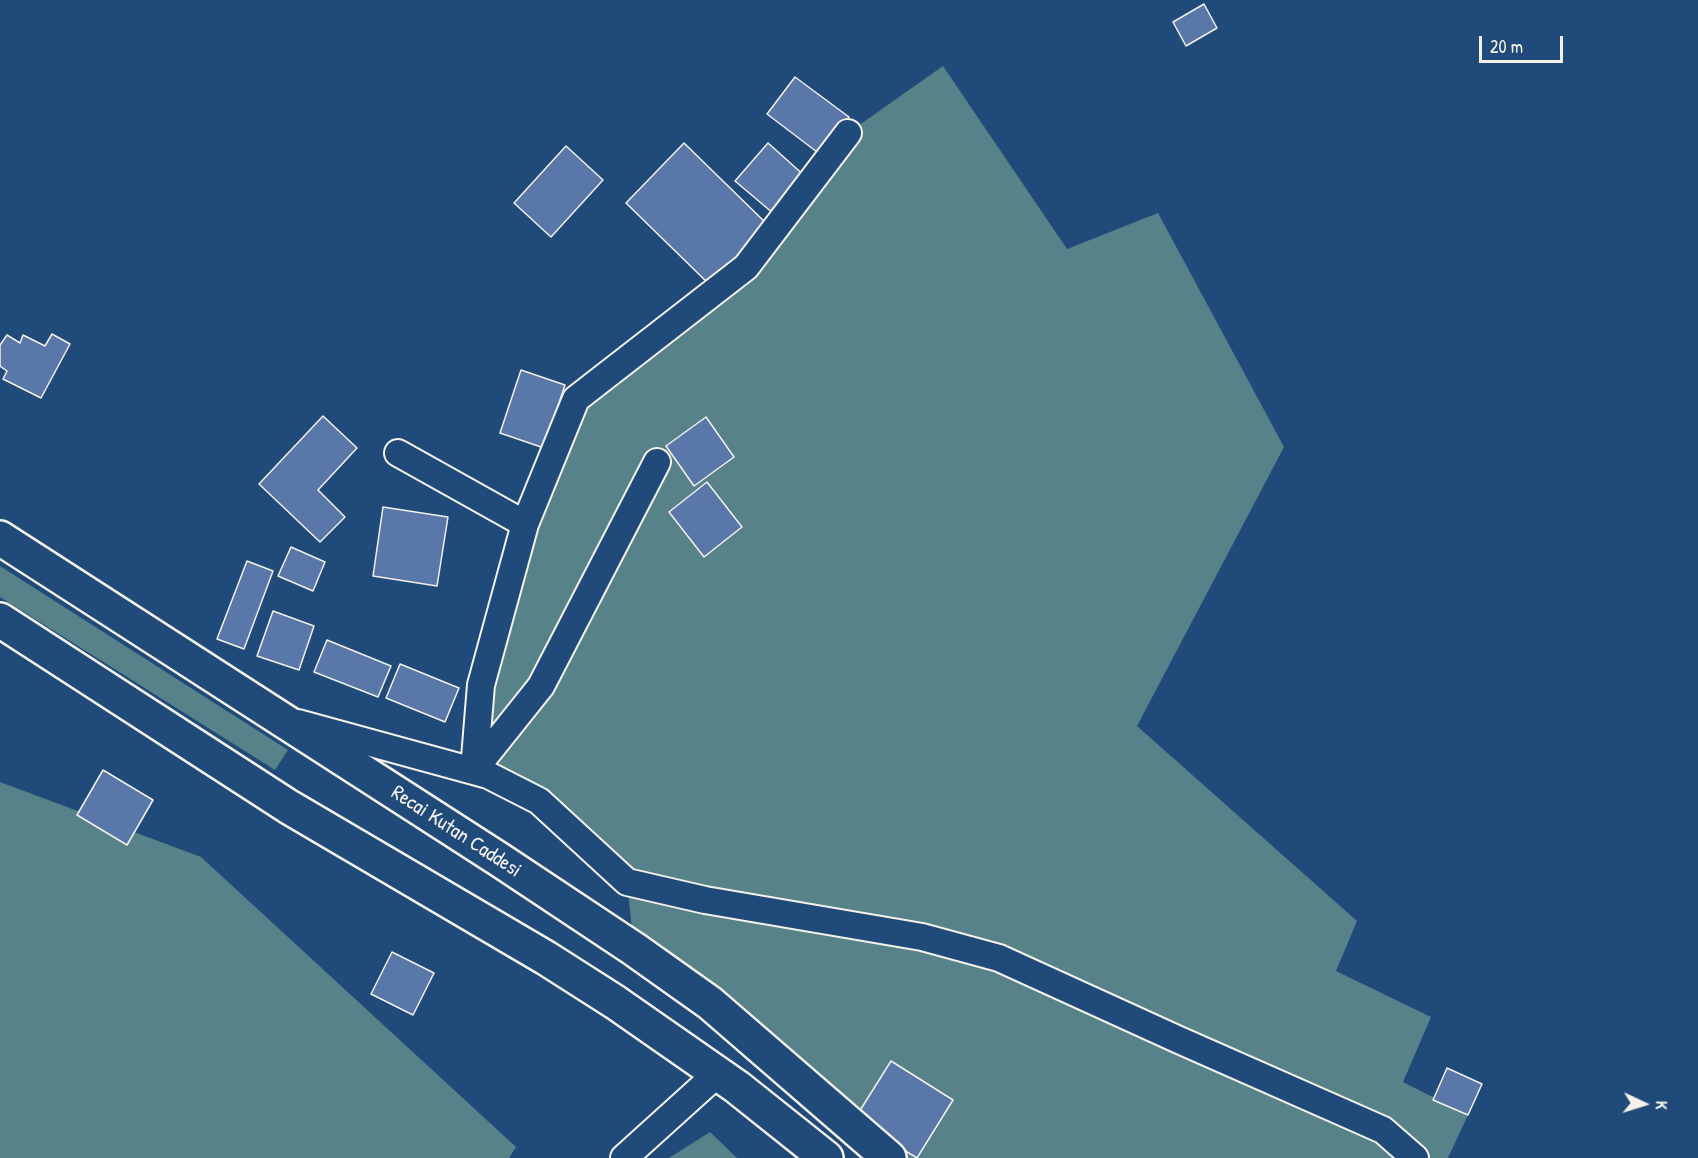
<!DOCTYPE html>
<html>
<head>
<meta charset="utf-8">
<style>
	body { margin:0 }
	#map { position:relative; width:1698px; height:1158px; overflow:hidden; background:#1f4a7a; font-family:"Patrick Hand",sans-serif }
	canvas { display:block }
	.north { position:absolute; left:1614px; top:1074px; width:60px; height:60px; -webkit-text-stroke:4px #1f4a7a; paint-order:stroke; rotate:94deg; font-size:16px; font-weight:700; line-height:24px; text-align:center; color:#f4f1e8 }
	.north::after { content:''; display:block; margin:auto; width:21px; height:27px; background:#f4f1e8; clip-path:polygon(50% 0,100% 100%,50% 72%,0 100%) }
	.scale { position:absolute; left:1479px; top:36px; width:84px; height:27px; box-sizing:border-box; border:3px solid #f4f1e8; border-top:0; padding-left:8px; font-size:18px; line-height:21px; white-space:nowrap; color:#f4f1e8; -webkit-text-stroke:4px #1f4a7a; paint-order:stroke }
</style>
</head>
<body>
<div id="map">
<canvas width="1698" height="1158"></canvas>
<div class="north">K</div>
<div class="scale">20 m</div>
</div>
<script>
const g = document.querySelector('canvas').getContext('2d');
g.lineJoin = 'round';
function paint(path, color) { g.fillStyle = color; g.fill(path, 'evenodd'); }
function strokePath(path, color, width, dash) { g.strokeStyle = color; g.lineWidth = width; g.lineCap = dash ? 'butt' : 'round'; g.setLineDash(dash || []); g.stroke(path); }
function label(font, color, halo, rows, align = 'center') {
  g.font = font + ' "Patrick Hand",sans-serif'; g.lineWidth = 4.5; g.setLineDash([]); g.textBaseline = 'middle'; g.strokeStyle = halo; g.fillStyle = color; for (const [text, x, y, turn = 0] of rows) {
    g.save(); g.translate(x, y); g.rotate((+turn || 0) * Math.PI / 180); g.textAlign = isNaN(turn) ? turn : align; if (halo) g.strokeText(text, 0, 0); g.fillText(text, 0, 0); g.restore();
  }
}
const green = new Path2D(`
	M943,66L1067,249L1158,213L1284,447L1137,726L1357,921L1336,971L1431,1017L1403,1082L1468,1115L1448,1158H881L634,949L627,882L539,801L474,770L481,685L576,399L746,267L848,133Z
	M0,566L288,750L275,770L0,597Z
	M0,782L201,857L516,1147L509,1158H0Z
	M710,1132L737,1158H669Z`);
const building = new Path2D(`
	M1204,4L1217,28L1186,46L1173,22Z
	M795,77L849,117L821,155L767,114Z
	M684,143L770,227L712,287L626,203Z
	M768,143L806,177L774,214L735,181Z
	M566,146L603,180L551,237L514,203Z
	M52,334L70,344L41,398L3,379L7,371L0,366V345L7,335L20,343L23,335L45,346Z
	M521,370L565,385L544,448L500,433Z
	M323,416L357,448L318,490L345,517L320,542L259,484Z
	M706,417L734,457L694,486L666,446Z
	M707,482L742,527L704,557L669,512Z
	M383,507L448,517L437,586L373,576Z
	M291,547L325,562L313,591L278,576Z
	M247,561L273,571L244,649L217,639Z
	M273,611L314,626L299,670L257,656Z
	M327,640L391,666L378,697L314,672Z
	M400,664L459,688L445,722L386,698Z
	M103,770L153,800L127,845L77,815Z
	M392,952L434,973L413,1015L371,994Z
	M891,1061L953,1100L917,1158L854,1120Z
	M1447,1068L1482,1084L1468,1115L1433,1100Z`);
const minor = new Path2D(`
	M398,453L525,524L481,685L474,770
	M525,524L576,399L746,267L848,133
	M298,723L488,775L539,801L627,882L705,900L922,937L999,958L1179,1040L1383,1130L1415,1158
	M474,770L541,686L657,462
	M624,1158L718,1073`);
const secondary = new Path2D(`
	M0,538L500,860L634,949L710,1003L889,1158
	M0,620L289,807L546,958L615,1002L737,1087L826,1158`);
const streetNames = [
	["Recai Kutan Caddesi",456,832,33]
];
paint(green, '#57828a');
paint(building, '#5977a8');
strokePath(building, '#f4f1e8', 1.5);
strokePath(minor, '#f4f1e8', 30);
strokePath(secondary, '#f4f1e8', 38);
strokePath(minor, '#1f4a7a', 26);
strokePath(secondary, '#1f4a7a', 33);
label('21px', '#f4f1e8', '#1f4a7a', streetNames);
</script>
</body>
</html>
